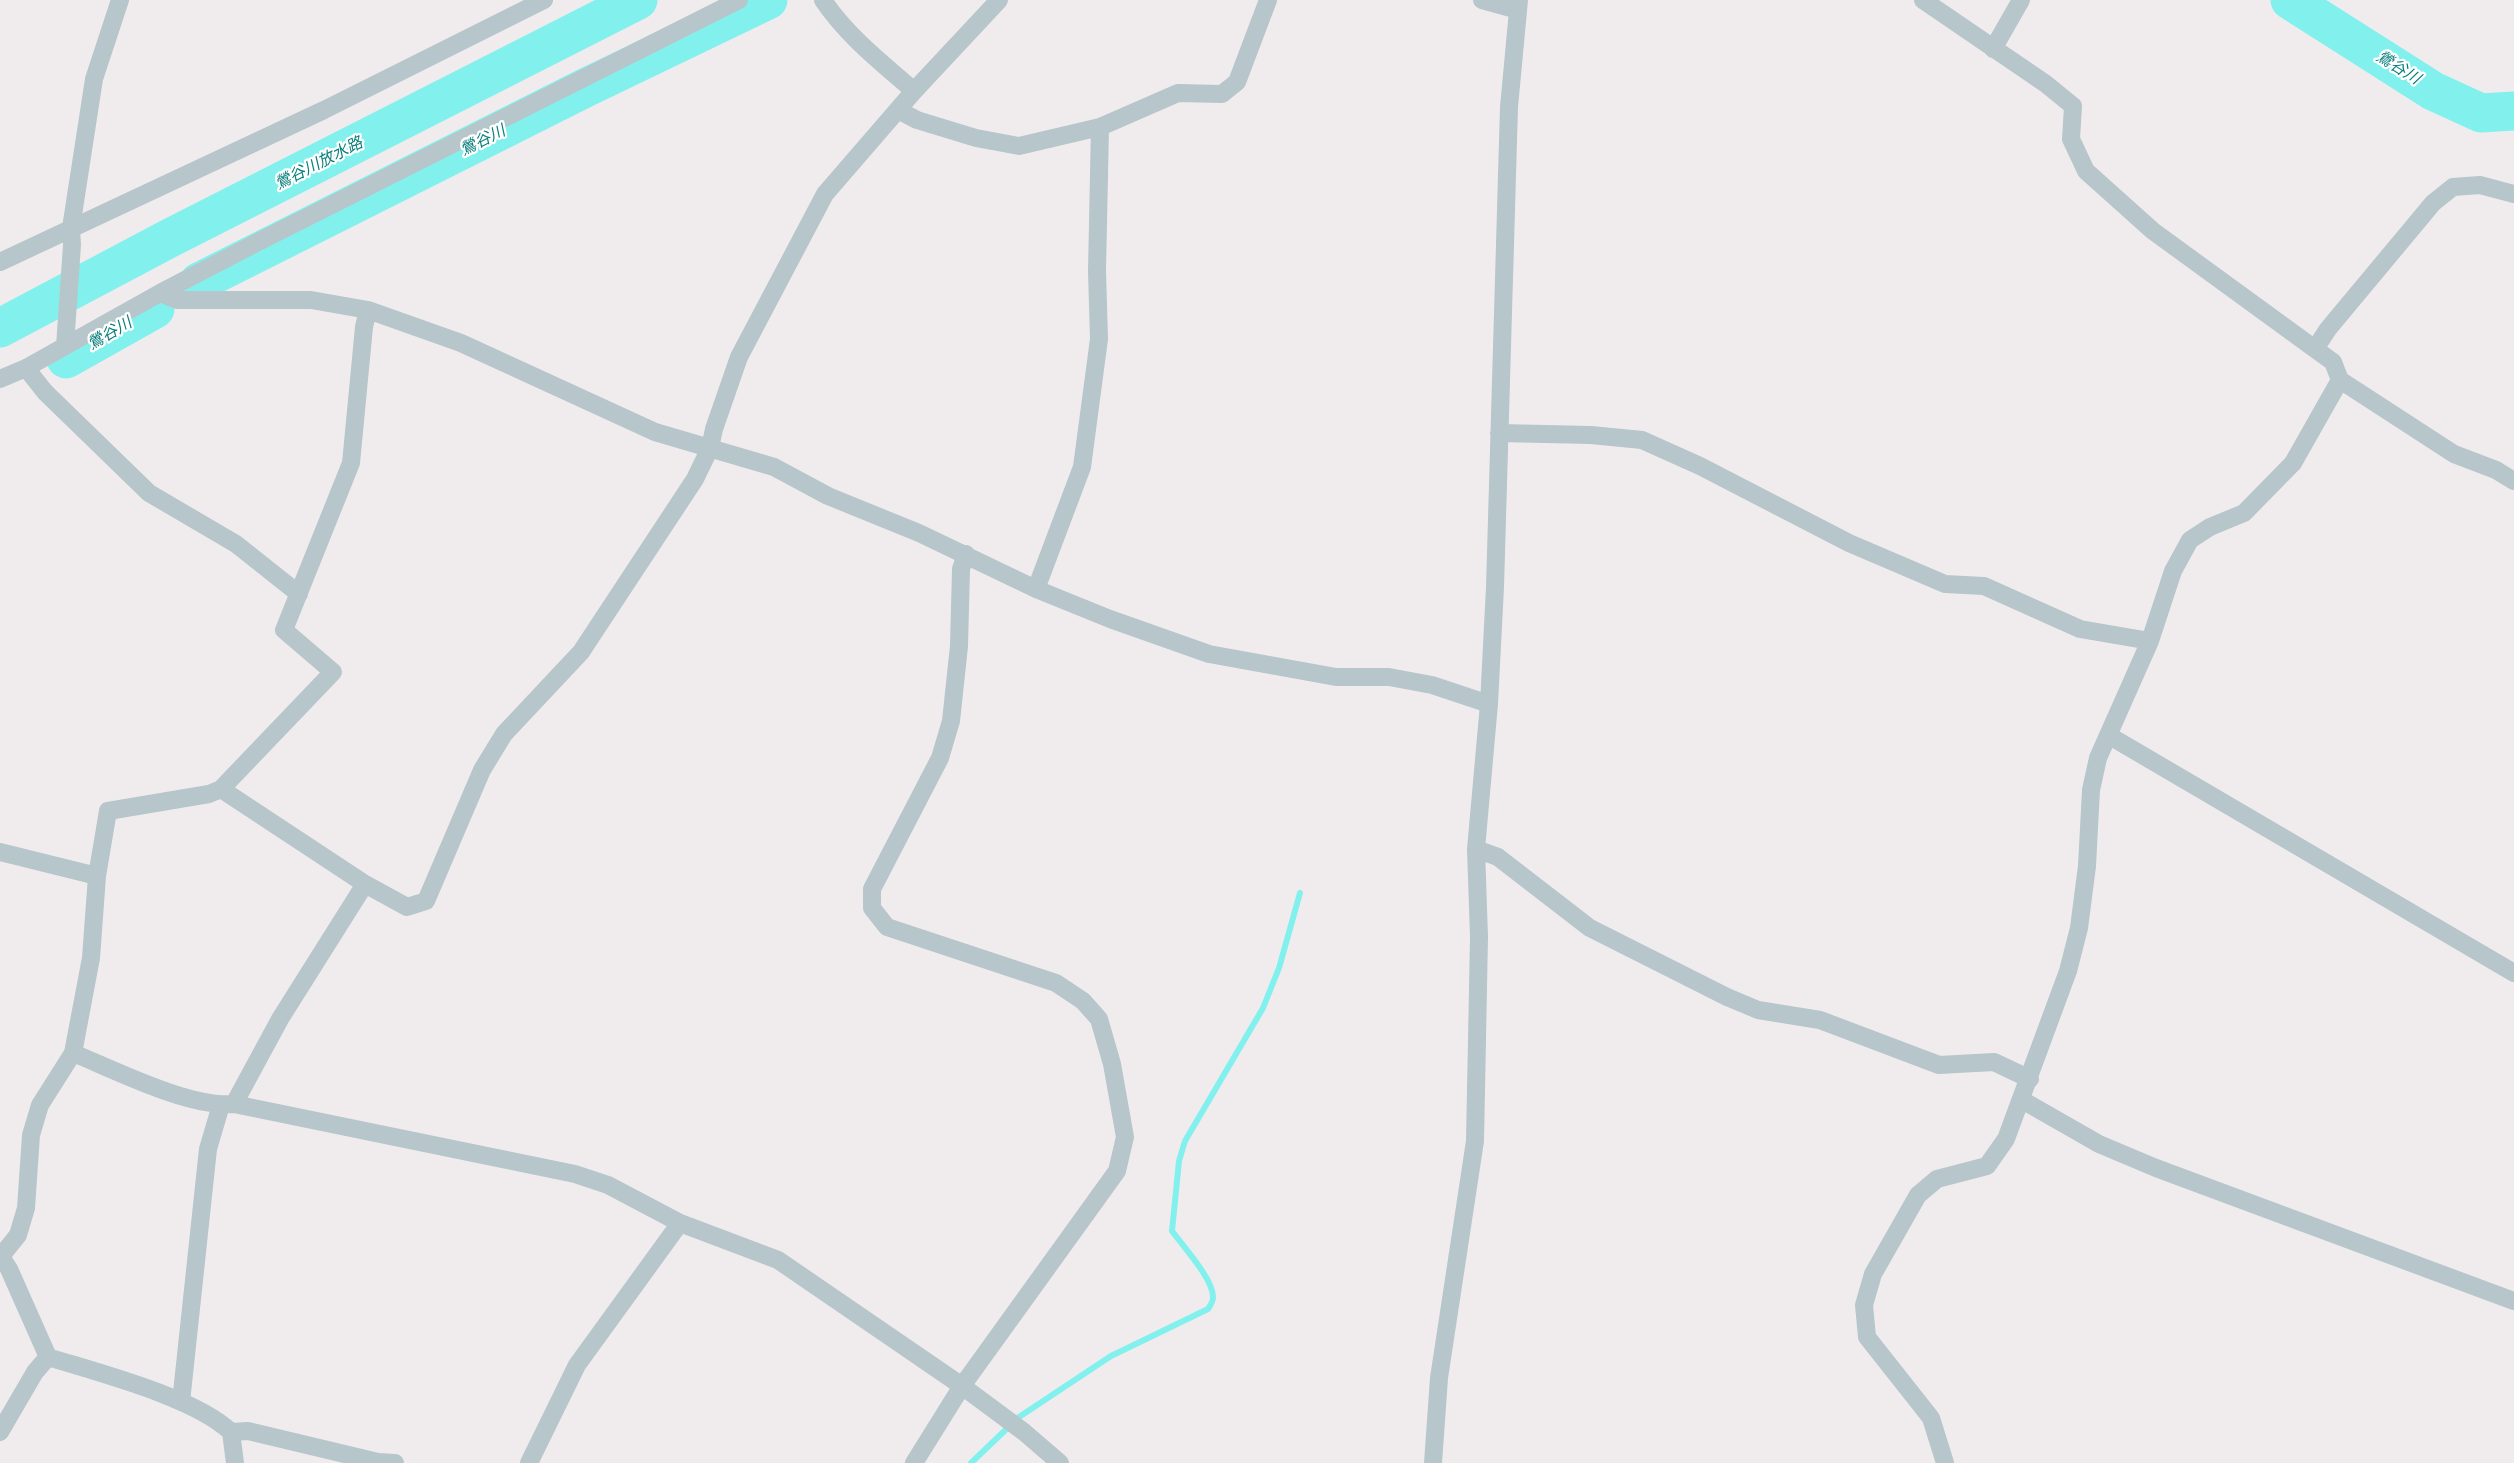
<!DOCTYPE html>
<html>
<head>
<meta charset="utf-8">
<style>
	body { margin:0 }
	canvas { display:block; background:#f0eced }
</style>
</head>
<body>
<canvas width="2514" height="1463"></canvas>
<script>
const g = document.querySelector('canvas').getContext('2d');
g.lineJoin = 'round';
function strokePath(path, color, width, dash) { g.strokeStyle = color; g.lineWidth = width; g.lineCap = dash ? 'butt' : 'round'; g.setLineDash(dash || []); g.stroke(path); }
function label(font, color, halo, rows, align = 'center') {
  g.font = font + ' "Archivo Narrow","Noto Sans JP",sans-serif'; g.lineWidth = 4.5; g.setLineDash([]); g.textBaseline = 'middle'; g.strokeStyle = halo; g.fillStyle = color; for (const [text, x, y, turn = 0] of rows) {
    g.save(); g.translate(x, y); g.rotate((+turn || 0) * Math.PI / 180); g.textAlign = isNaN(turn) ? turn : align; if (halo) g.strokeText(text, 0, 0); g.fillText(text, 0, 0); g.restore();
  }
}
const stream = new Path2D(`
	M971,1463L1019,1417L1111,1356L1208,1309C1210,1306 1213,1301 1213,1298C1214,1280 1183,1246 1172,1231L1179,1161L1185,1141L1263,1008L1279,968L1300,893`);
const river = new Path2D(`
	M2290,0L2433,91L2481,113L2514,111
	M199,282L585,88L768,0
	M0,328L168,239L638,0
	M66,359L155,309`);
const minor = new Path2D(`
	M823,0C847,36 882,63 914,91
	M1482,0L1518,10
	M1923,0L2046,84L2073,106L2071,139L2086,171L2153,231L2315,349
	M1993,49L2021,0
	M898,110L917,120L976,138L1019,146L1100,127L1178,93L1222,94L1237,82L1268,0
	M2514,194L2480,185L2453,187L2433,203L2328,329L2315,349L2333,362L2340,380L2454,454L2496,470L2514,481
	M0,262L324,110L544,0
	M160,293L258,242L739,0
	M65,346L72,245L71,228L94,79L120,0
	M26,368L45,392L149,493L236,544L299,594
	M0,379L26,368L160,293L177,300H311L368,310L461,343L655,432L774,467L828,496L919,533L1036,589L1110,619L1209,654L1336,677H1389L1432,685L1489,704
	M1499,433L1591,435L1642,440L1700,466L1849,543L1945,584L1984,586L2080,629L2150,641
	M1036,589L1082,467L1099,339L1097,271L1100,127
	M2108,735L2514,973
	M1476,849L1498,857L1590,928L1727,997L1758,1010L1820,1020L1939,1065L1994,1062L2030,1079
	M0,852L97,876L108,811L209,794L221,789
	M365,884L221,789L333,672L284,630L351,463L364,327L368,310
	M73,1053L91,958L97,876
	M2022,1100L2099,1144L2156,1168L2514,1301
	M234,1104L280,1019L365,884L407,907L426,901L482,770L504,734L581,652L695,479L710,448L714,429L739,357L825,194L914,91L999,0
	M0,1255L9,1269L48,1357C99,1373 194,1397 231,1432L235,1463
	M1,1256L18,1235L26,1208L31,1135L40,1105L73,1053C115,1070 189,1108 234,1104L575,1174L608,1185L680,1223L778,1260L962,1386L1024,1432L1060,1463
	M181,1402L208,1149L221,1105
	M0,1432L35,1372L48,1357
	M231,1432L248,1431L378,1462L395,1463
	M529,1463L577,1365L680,1223
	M914,1463L962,1386L1117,1171L1125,1137L1112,1064L1099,1019L1083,1001L1056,983L887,927L872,908V889L940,758L951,721L959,646L961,569L966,554
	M1433,1463L1439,1378L1475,1141L1479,937L1476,849L1489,704L1495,587L1509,107L1519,0
	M1945,1463L1931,1418L1867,1337L1864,1305L1873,1274L1918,1195L1937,1179L1987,1166L2006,1139L2068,971L2079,928L2087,866L2091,790L2098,758L2150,641L2173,571L2190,540L2210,527L2244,513L2293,463L2340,380`);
const waterNames = [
	["鶯谷川",2398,68,32],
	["鶯谷川",483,141,-26],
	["鶯谷川放水路",319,164,-27],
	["鶯谷川",110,334,-30]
];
strokePath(stream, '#82f1ed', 6);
strokePath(river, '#82f1ed', 39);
strokePath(minor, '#b7c6cb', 18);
label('italic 16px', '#087f7b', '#fff', waterNames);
</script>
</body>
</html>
